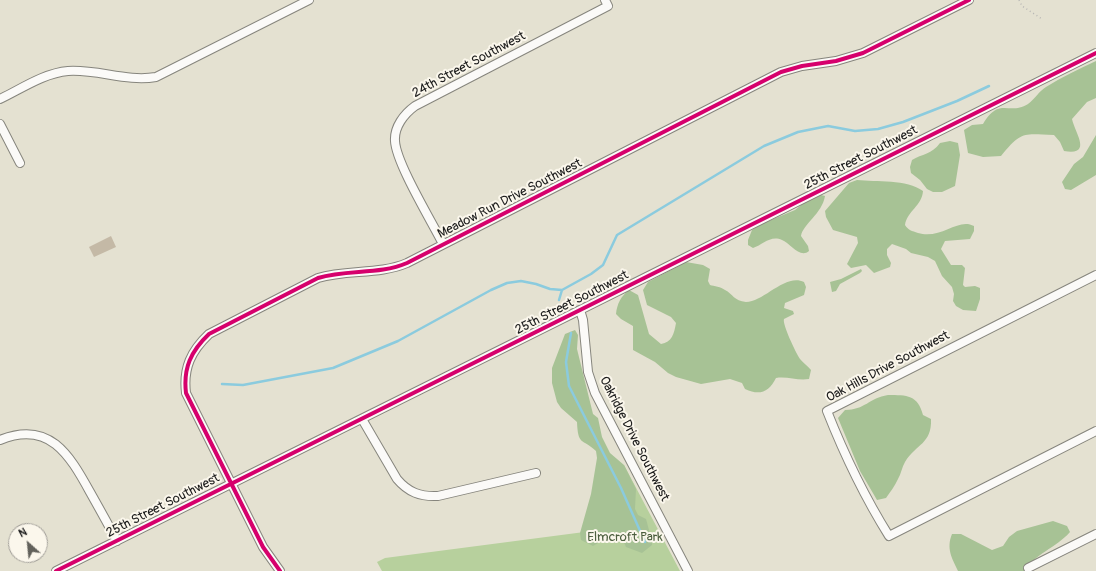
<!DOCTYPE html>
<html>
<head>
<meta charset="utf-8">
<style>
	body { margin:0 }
	#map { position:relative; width:1096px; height:571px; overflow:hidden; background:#e4e1d1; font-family:Pangolin,sans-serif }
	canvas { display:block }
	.north { position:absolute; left:8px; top:523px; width:40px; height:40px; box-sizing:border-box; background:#fbf7ec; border:1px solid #a29f99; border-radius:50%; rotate:333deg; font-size:11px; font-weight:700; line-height:16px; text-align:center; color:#1c1c1c }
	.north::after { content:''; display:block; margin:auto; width:14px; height:18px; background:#62615b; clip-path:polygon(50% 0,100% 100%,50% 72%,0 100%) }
</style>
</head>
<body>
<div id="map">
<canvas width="1096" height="571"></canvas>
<div class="north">N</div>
</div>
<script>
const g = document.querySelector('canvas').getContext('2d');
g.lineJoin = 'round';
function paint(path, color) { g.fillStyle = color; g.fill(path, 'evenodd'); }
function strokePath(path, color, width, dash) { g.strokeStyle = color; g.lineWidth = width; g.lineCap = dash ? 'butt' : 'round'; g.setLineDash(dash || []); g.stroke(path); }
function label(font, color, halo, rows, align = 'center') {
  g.font = font + ' Pangolin,sans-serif'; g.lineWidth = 4; g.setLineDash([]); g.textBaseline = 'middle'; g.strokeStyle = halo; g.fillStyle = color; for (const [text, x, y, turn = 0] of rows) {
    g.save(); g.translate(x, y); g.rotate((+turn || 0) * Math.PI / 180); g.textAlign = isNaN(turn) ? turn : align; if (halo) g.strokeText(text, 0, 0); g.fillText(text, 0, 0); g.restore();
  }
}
const green = new Path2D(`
	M624,465L680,571H382L377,562L385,558L592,531Z`);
const forest = new Path2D(`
	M1096,61V98L1087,102L1072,119C1075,133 1093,156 1064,151L1060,142L1054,135C1024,134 1022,130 1001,156L983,157L968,153L964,130L972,125L983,124C1000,96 1008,116 1028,104C1035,99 1039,91 1046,87C1062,77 1079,69 1096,61Z
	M1096,135V175L1071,190L1065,189L1062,182L1074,164L1083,157Z
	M950,141L958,143L960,155L955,186L942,192H933L927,189L920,180L911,173L910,167L912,160C922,154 932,154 940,143Z
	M857,180C876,182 907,179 923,191C922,206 907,211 905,225C908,230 912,231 918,233C941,240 958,217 974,226V231L970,239L945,241L941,249L951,265H962L965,268L963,285L965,287L975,286L980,288V299L976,311L963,310L956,306L953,301L954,294L952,287L942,276L935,261L928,257L911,253L906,249L892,244L887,249V255L891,263L890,267L874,273L866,265L851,268L847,264L858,243L857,237L833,230L826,217L825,211L849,183Z
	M821,195L825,196C822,214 803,224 801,236L808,246L809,251C800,259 790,243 782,240C770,235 763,245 753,248L748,245V240L752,230L759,225L795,210L805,202Z
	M686,262L703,265L710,269L708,281L710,285C714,286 721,287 725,290C733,294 734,301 746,302C764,302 785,273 804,282L806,287L804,295L785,303L784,308L793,311L794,314L784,319C782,324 796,353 800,359C803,363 808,366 811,370L809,379C798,381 787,376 776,378C769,392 760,396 745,389L742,383L730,379L701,384L676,377L668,373L655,362L633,350V326L621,319L616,314C617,304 621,296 629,290L638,295L649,334L661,344C672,342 674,334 676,323L671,317L647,305L643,290L648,282Z
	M861,269L862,271L860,273L840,284L836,291L832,292L830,282L841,279Z
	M575,330L578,335L577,349L593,414L598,418L602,437L610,453L624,465L636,489L635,509L638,515L646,519L652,541V545L642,553L626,547L620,534C608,531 603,541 593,546L581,540L580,533L591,494L597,458L596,451C582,438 578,446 577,422L561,408L557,402L552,383V368L565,334Z
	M888,395C907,395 918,395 923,415L931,419C932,444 916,444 905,462C902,467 901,474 898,479C895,486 890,492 886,498L877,500L860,471L838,418L845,410C865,410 869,398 888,395Z
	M1053,521L1067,526L1070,532C1056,548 1034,554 1025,571H958C952,558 946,549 952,534H961L992,550L1003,546L1009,537L1017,531Z`);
const stream = new Path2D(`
	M559,300L562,290
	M571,333L566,362L569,386L621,488L645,542
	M222,384L243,385L333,368L398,341L491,290L507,283L521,281L536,284L550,289L562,290L591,274L603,265L617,235L764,146L798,132L828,126L855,131L878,129L903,122L957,101L989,86`);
const building = new Path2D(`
	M111,236L116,247L94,257L89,247Z`);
const path = new Path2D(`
	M1019,0L1022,6L1042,19`);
const minor = new Path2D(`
	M0,99C21,89 44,73 68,71C98,69 126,82 156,77L309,0
	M0,124L20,163
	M443,244C432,222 396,163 395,141C394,127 404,114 415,106L608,6L605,0
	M1096,275L827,411C844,454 864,496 889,536L1096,431
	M580,310L583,320L588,372L595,393L688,571
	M362,419L397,479C408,492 420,497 438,496L536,473
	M0,440C49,420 69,454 90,492C99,508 108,524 117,541
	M1028,568L1096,534
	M56,571L1096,53
	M280,571L263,547L186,393C183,368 191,351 209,334L318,278C347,269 379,275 407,263L781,72L802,66L836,61L863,53L969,0`);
const cycleway = new Path2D(`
	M56,571L1096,53
	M280,571L263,547L186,393C183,368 191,351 209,334L318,278C347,269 379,275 407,263L781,72L802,66L836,61L863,53L969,0`);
const streetNames = [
	["24th Street Southwest",469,65,-28],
	["25th Street Southwest",861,158,-27],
	["Meadow Run Drive Southwest",510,199,-27],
	["25th Street Southwest",572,303,-27],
	["Oak Hills Drive Southwest",888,367,-28],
	["Oakridge Drive Southwest",634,439,63],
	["25th Street Southwest",163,506,-27]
];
const parkNames = [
	["Elmcroft Park",625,538]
];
paint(green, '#b7d09d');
paint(forest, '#a7c295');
strokePath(stream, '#8bcbde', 2.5);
paint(building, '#c4b9a6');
strokePath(minor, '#86857d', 10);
strokePath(path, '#b8b7b5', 1.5, [1, 3]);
strokePath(minor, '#fbfaf8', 8);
strokePath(cycleway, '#d6006c', 4);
label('13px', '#1c1c1c', '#fbf7ec', streetNames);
label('13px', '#4b5e3e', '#fbf7ec', parkNames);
</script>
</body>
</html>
